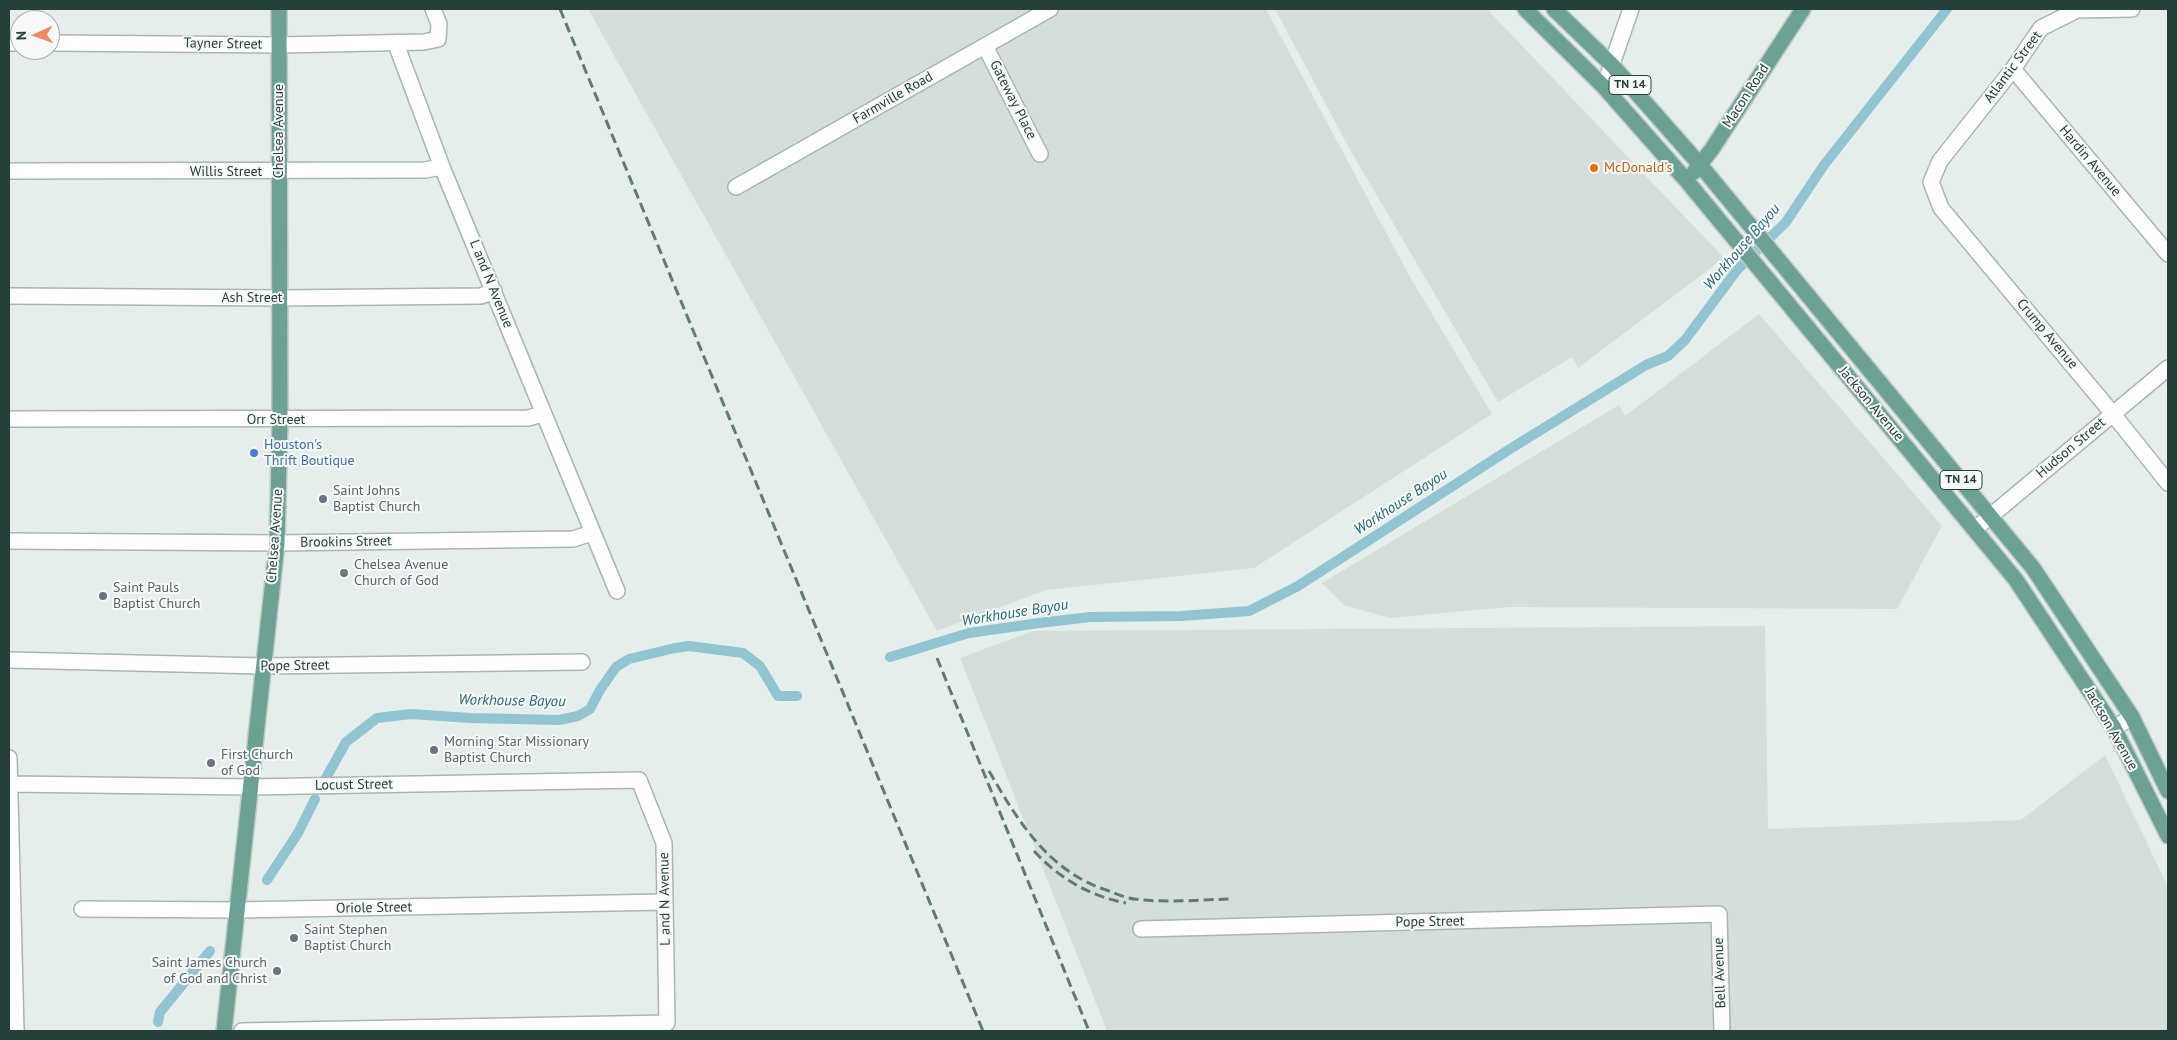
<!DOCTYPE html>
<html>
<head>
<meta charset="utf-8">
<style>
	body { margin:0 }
	#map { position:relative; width:2177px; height:1040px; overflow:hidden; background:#e6eeeb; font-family:"PT Sans",sans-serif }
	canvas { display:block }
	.frame { position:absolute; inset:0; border:10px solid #25403a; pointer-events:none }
	.north { position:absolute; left:10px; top:10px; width:50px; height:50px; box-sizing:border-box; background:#f7faf9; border:1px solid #a3b0ad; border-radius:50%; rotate:268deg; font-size:14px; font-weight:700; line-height:20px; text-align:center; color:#25403a }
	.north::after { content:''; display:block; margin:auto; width:18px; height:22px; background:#ee8a64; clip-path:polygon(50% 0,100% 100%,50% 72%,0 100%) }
</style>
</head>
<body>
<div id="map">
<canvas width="2177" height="1040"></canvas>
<div class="frame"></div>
<div class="north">N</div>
</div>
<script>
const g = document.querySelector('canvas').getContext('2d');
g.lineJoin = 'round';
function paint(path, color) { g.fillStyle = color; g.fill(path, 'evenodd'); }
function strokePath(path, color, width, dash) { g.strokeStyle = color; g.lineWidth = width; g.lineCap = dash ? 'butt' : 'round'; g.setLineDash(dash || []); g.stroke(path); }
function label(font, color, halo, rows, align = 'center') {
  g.font = font + ' "PT Sans",sans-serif'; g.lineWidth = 4; g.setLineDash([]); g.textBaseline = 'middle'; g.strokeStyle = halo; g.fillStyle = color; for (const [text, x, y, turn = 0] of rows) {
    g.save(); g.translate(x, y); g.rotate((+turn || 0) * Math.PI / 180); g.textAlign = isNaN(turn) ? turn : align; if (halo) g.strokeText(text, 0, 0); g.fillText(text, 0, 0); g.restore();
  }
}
const built = new Path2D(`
	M588,9H1266L1410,277L1492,414L1254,568L1046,590L937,631Z
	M1275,9H1487L1724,258L1578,368L1572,357L1498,402L1349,148Z
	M1759,314L1942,526L1897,609L1508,607L1390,618L1344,605L1322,583L1619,405L1625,416Z
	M1765,626L1768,829L2021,820L2105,755L2168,887V1031H1107L960,658L1033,631Z`);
const canal = new Path2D(`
	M890,657L969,633L1039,623L1090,617L1181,616L1249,611L1298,586L1510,449L1646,365L1668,356L1685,340L1737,270L1786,222L1824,165L1947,9
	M326,778L346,742L377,718L411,714L470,718L559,720L578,716L590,709L600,690L616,667L629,659L675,648L689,646L743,653L760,666L778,696H797
	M267,880L298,833L315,799
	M158,1022L160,1012L210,951`);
const minor = new Path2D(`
	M2132,9L2077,10L2041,28L2013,69L1940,161L1931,182L1941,208L2113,414L2168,483
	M9,43H20
	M50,43L279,45L424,42L438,39L439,24L433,9
	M396,44L442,167L617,591
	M985,46L1040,154
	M2013,69L2168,254
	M1604,87L1631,9
	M9,171L425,170L442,167
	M736,187L1050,9
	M9,296L279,298L481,296L494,291
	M9,419L528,418L543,414
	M1975,529L2168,368
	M9,541L277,543L573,539L592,533
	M9,660L263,666L582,662
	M2114,728L2132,717
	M9,758L16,1031
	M9,784L249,787L639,780L664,843L667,1023L242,1031
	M82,909L237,910L665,902
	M1141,929L1719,914L1722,1031`);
const major = new Path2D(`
	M1525,9L1604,87L1686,180L2016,580L2114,728L2168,836
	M1554,9L1612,65L1701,166L2033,568L2132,717L2168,791
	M1694,172L1712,149L1803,9
	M224,1031L277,543L280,420L279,9`);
const rail = new Path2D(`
	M560,9L983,1031
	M937,658L1089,1031
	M989,771C1019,823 1049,872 1109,891C1117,894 1126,898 1134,899C1166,903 1198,900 1229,899
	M1034,851C1059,878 1089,896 1126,903`);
const markers = [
	[1594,168,5,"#e8710a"],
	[254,453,5,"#3f7fe0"],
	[323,499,5,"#6b7280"],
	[344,573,5,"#6b7280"],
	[103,596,5,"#6b7280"],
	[434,750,5,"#6b7280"],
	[211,763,5,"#6b7280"],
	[294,938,5,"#6b7280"],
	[277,971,5,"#6b7280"]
];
const shields = [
	[1630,85,42],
	[1961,480,42]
];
const shieldNames = [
	["TN 14",1630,85],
	["TN 14",1961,480]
];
const streetNames = [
	["Tayner Street",223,44,1],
	["Atlantic Street",2013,67,-53],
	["Macon Road",1746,96,-57],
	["Farmville Road",893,98,-30],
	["Gateway Place",1013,100,63],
	["Chelsea Avenue",279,131,-90],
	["Hardin Avenue",2090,161,50],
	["Willis Street",226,172],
	["L and N Avenue",491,284,68],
	["Ash Street",252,298],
	["Crump Avenue",2047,334,50],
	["Jackson Avenue",1871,404,50],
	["Orr Street",276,420],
	["Hudson Street",2071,448,-40],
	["Chelsea Avenue",275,536,-86],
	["Brookins Street",346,542,-1],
	["Pope Street",295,666,-1],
	["Jackson Avenue",2111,729,60],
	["Locust Street",354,785,-1],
	["L and N Avenue",665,899,-91],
	["Oriole Street",374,908,-1],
	["Pope Street",1430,922,-1],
	["Bell Avenue",1720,973,-92]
];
const foodNames = [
	["McDonald's",1604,168]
];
const shopNames = [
	["Houston's",264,445],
	["Thrift Boutique",264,461]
];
const worshipNames = [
	["Saint Johns",333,491],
	["Baptist Church",333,507],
	["Chelsea Avenue",354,565],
	["Church of God",354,581],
	["Saint Pauls",113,588],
	["Baptist Church",113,604],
	["Morning Star Missionary",444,742],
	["Baptist Church",444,758],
	["First Church",221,755],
	["of God",221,771],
	["Saint Stephen",304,930],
	["Baptist Church",304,946],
	["Saint James Church",267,963,"right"],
	["of God and Christ",267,979,"right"]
];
const waterNames = [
	["Workhouse Bayou",1742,247,-49],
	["Workhouse Bayou",1401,502,-33],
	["Workhouse Bayou",1015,613,-9],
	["Workhouse Bayou",512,701,1]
];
paint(built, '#d4deda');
strokePath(canal, '#90c5d1', 10);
strokePath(minor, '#a8b6b2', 18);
strokePath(major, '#c2cac8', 18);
strokePath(minor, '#fff', 15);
strokePath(major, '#6ca296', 15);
strokePath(rail, '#607b75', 3, [10, 5]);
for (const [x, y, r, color] of markers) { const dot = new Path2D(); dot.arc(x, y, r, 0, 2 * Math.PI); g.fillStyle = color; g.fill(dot); strokePath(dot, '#f7faf9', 2); }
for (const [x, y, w] of shields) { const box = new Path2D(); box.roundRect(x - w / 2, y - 9.5, w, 19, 4); g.fillStyle = '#f7faf9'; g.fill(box); strokePath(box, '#25403a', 1); }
label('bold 12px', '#25403a', null, shieldNames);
label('14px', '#25403a', '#f7faf9', streetNames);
label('14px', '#c56008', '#f7faf9', foodNames, 'left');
label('14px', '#366cbe', '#f7faf9', shopNames, 'left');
label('14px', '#5b616d', '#f7faf9', worshipNames, 'left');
label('italic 15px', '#20697b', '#f7faf9', waterNames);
</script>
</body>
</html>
